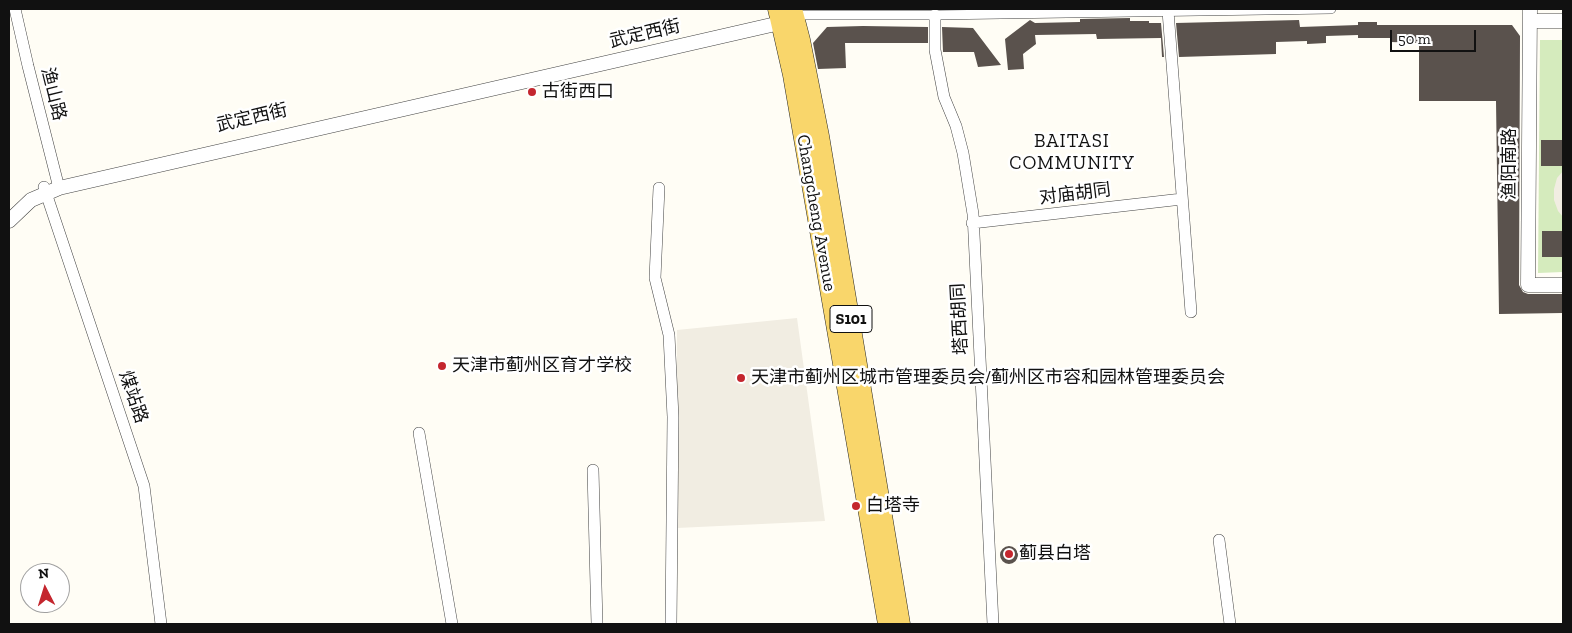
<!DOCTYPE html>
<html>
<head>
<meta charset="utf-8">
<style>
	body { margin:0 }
	#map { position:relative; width:1572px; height:633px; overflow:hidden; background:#fffdf5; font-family:"Zilla Slab",serif }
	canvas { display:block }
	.frame { position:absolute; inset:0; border:10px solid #111; pointer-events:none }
	.north { position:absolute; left:20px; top:563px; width:50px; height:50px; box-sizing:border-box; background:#fff; border:1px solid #a0a0a0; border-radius:50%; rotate:355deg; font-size:14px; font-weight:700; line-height:20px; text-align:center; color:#111 }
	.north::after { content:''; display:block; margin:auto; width:18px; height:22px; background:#c4262e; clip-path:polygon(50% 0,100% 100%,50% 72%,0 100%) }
	.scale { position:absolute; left:1390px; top:30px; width:86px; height:22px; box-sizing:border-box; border:2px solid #111; border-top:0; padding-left:6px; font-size:15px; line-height:18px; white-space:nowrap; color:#111; -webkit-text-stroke:4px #fff; paint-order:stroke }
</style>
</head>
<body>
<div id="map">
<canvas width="1572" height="633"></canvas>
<div class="frame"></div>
<div class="north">N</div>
<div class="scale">50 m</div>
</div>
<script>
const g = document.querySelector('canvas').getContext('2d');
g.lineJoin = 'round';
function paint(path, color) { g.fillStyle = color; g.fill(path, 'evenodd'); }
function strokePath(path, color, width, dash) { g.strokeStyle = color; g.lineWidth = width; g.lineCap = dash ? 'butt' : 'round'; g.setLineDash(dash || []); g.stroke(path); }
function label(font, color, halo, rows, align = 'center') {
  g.font = font + ' "Zilla Slab","Noto Sans SC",serif'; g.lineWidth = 5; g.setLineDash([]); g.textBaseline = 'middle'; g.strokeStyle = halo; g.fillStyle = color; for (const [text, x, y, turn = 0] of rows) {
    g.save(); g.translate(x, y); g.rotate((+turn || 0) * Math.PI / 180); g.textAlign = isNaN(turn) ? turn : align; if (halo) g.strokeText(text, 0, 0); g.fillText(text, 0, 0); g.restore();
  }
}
const green = new Path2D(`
	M1540,40H1563V272L1538,273Z`);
const plaza = new Path2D(`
	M1563,171V217L1558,211L1554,200V189L1557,178Z
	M797,318L825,521L677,528V330Z`);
const building = new Path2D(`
	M1130,18V21H1149V23H1161L1164,57H1162L1161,38L1097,39L1096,34L1035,35L1036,44L1023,54L1024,69L1008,70L1005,39L1030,20L1035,23L1080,22V19Z
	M1299,20L1300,27L1358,25V22H1377V25H1512L1520,36L1519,285L1523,292L1528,294H1563V313L1499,314L1496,101H1419V43L1391,42V38H1358V35L1326,36V43L1307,44V41L1276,42V54L1179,57L1176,23Z
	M863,26L928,27V43H845L846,68L818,69L813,43L827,27Z
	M942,27L973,28L1001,65L978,67L974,52H943Z
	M1541,140H1563V166H1541Z
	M1542,231H1563V257H1542Z
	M1000 555a9 9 0 1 1 18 0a9 9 0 1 1-18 0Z`);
const pedestrian = new Path2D(`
	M795,15H935L1331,9`);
const minor = new Path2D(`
	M15,9L28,66L59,188
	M1168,11L1191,312
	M935,15V50L944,97L956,126L963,153L973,214L993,624
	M44,187L144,486L161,624
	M659,188L655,278L669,335L673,417L671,624
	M972,223L1182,199
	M419,433L452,624
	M593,470L597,624
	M1219,540L1230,624`);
const tertiary = new Path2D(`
	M1530,9L1528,285H1563
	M1530,21H1563
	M9,221L31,200L59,188L780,23L788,19`);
const primary = new Path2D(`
	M777,9L792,75L887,624
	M793,9L801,40L820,136L901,624`);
const markers = [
	[532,92,5,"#c4262e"],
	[442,366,5,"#c4262e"],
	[741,378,5,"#c4262e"],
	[856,506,5,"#c4262e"],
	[1009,554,5,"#c4262e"]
];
const shields = [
	[851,319,42]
];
const shieldNames = [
	["S101",851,319]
];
const streetNames = [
	["武定西街",645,34,-13],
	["渔山路",53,94,76],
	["武定西街",252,118,-13],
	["渔阳南路",1510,164,-90],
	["对庙胡同",1075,194,-7],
	["Changcheng Avenue",816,213,80],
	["塔西胡同",960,319,-93],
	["煤站路",133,397,71]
];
const poiNames = [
	["古街西口",542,92],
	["天津市蓟州区育才学校",452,366],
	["天津市蓟州区城市管理委员会/蓟州区市容和园林管理委员会",751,378],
	["白塔寺",866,506],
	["蓟县白塔",1019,554]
];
const neighbourhoodNames = [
	["BAITASI",1072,142],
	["COMMUNITY",1072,164]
];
paint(green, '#d5ebbd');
paint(plaza, '#f1ede2');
paint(building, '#5a524d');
strokePath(pedestrian, '#444', 10);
strokePath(minor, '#444', 12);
strokePath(tertiary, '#444', 15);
strokePath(primary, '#222', 19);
strokePath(pedestrian, '#fff', 9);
strokePath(minor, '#fff', 11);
strokePath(tertiary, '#fff', 14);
strokePath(primary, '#f9d66b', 18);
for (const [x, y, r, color] of markers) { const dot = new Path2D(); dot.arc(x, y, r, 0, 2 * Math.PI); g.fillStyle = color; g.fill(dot); strokePath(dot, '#fff', 2); }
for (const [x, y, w] of shields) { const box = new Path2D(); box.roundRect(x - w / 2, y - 13.5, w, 27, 4); g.fillStyle = '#fff'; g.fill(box); strokePath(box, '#111', 1); }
label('bold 16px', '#111', null, shieldNames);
label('18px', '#111', '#fff', streetNames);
label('18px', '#111', '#fff', poiNames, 'left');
g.letterSpacing = '1px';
label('19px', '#111', '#fff', neighbourhoodNames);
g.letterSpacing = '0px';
</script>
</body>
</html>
